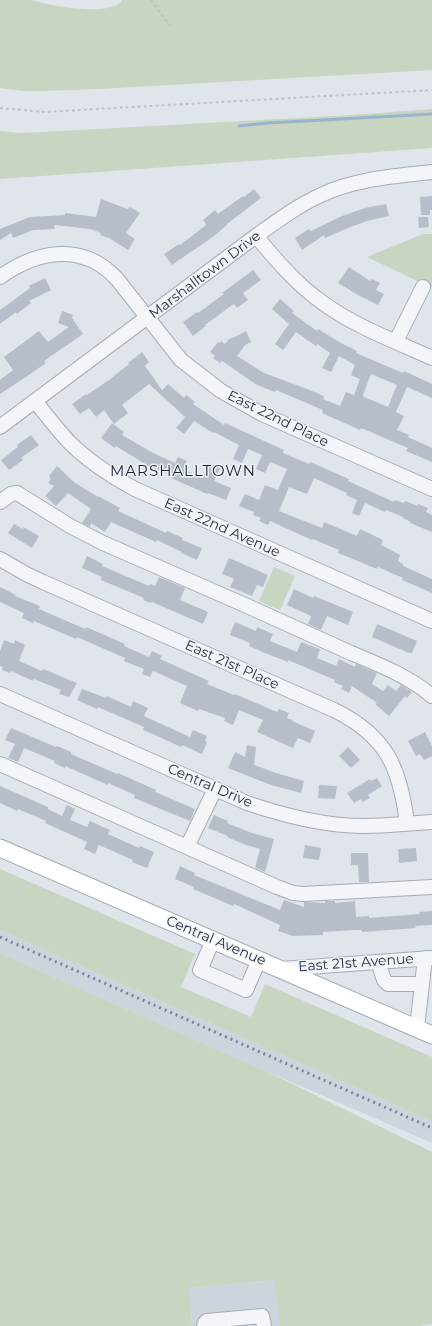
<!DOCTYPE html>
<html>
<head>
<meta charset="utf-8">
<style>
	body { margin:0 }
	canvas { display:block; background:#e0e5eb }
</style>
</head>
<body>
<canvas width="432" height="1326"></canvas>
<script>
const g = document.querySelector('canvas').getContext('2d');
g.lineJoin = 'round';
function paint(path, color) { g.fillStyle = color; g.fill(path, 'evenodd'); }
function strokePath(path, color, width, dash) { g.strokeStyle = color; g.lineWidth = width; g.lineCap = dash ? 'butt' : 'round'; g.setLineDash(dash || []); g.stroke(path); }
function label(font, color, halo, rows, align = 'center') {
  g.font = font + ' Montserrat,sans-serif'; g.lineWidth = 3; g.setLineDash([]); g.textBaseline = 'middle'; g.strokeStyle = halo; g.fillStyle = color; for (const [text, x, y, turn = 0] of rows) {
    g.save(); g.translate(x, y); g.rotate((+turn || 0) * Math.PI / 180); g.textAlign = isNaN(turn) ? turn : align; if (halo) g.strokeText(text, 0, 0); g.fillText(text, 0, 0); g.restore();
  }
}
const built = new Path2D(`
	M0,930L432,1121V1143L268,1072L0,953Z
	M276,1280L280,1326H192L189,1288Z`);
const green = new Path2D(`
	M0,0C10,0 21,0 31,0C38,1 45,4 52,5C67,8 114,15 122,0H432V70L99,89L42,91H22L0,88Z
	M432,109V148L0,179V131L19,133L43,132L352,115Z
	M423,234H432V288L367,257Z
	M274,567L295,576L280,610L259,601Z
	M0,869L195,954L181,987L251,1017L265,984L432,1057V1121L0,930Z
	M0,953L268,1072L432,1152V1324L419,1326H280L275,1280L189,1288L192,1326H0Z`);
const stream = new Path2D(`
	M239,126L268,123L432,114`);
const building = new Path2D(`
	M254,189L261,198L227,224V225L214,236L172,265L164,254L179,244L180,245L205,226L206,224L203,220L215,210L218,214L243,196L244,197Z
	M432,196V210H430V215H421L420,197Z
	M101,199L128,209L130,207L140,213L126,233L135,239L128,250L109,238L100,235L101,233L90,229L54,225L55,229L33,230L13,238L11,233L0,240V229L30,217L65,215V213L96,217Z
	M386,204L389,216L367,221L348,228L325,238L324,235L302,250L295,238L309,229L311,231L342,216L365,208Z
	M418,217H428L429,227L419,228Z
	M349,267L370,281L372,279L380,283L376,290L384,294L378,305L358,295L338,283Z
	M253,270L261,280L243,293L248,300L237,308L234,304L231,306L205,325L206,326L193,336L183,322L197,312L198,313L224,294L222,293Z
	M45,278L51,290L29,301L31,303L17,314L16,312L0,324V310L30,288L29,286Z
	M280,299L294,311L292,313L317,331L318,329L341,343L357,351L356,353L403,373L404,371L432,384V398L407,387L396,412L404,416L397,430L409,435L408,437L432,448V462L406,451L408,448L361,428L360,430L322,413L323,410L276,390L275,392L257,385L222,361L220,363L213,358L215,356L210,352L218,342L219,343L221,341L225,344L229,339L235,337L246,331L251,342L245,345L237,356L264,373L302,387L324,396L323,399L340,406L346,392L354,395L360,379L351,375L355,365L339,356L331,372L322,368L330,353L317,344L316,346L296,332L283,350L275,344L289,324L272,309ZM371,374L397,385L388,407L364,397L363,395Z
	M62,311L73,315L72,318L83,334L44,361L46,363L26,377L0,394V380L13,370L4,357L39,331L48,342L69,327L58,323Z
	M142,352L149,362L145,366L162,390L168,384L184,398L186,395L195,402L193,404L224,425L225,423L284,450L283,453L309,464L310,462L333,472L349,479L348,481L394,502L395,500L404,503L405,501L418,506V504L428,508L426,512L432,515V532L410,523L411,522L403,518V517L386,510L385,512L365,503L359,516L352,513L357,500L346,495L347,493L314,478L307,494L289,487L279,511L322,528L324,522L357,536L360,529L383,540L381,545L400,555L398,561L403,564V566L432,579V593L402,580L403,578L378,567L377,569L338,553L339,550L313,539L312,540L270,521L268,525L259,521L261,518L253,515L254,512L239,506L245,494L259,500L265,485L278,490L287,469L270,462L265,473L256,469L262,455L248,449L242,463L233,459L239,445L214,432L213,433L194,421L184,434L176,428L185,417L149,384L122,405L128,413L114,424L104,410L96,417L89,408L80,414L72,404L86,394L87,395L109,380L129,364L128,363Z
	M112,423L124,432L122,435L153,453L175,463L178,457L187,461L183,469L202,478L209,463L220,468L214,481L231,488L226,500L208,493L207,494L169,477L170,475L150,467L116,446L115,448L101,438Z
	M31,435L39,445L21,458L23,460L9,470L1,460L18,447L17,445Z
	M57,466L75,483L98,497V496L120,508L118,511L166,533L167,531L183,538L182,540L202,548L197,560L181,553L182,552L157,540L156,542L111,522L105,532L91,523L90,527L82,523L91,509L68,493L56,506L45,496L54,486L48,483L51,479L49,476Z
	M14,524L23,529V527L39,536L32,548L8,533Z
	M87,556L103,564L102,566L149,586L150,584L155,586L159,577L185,588L180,600L208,612L203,624L152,602L151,603L143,600L144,598L101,580L102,577L82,568Z
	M229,558L268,575L263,587L257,585L252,596L230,587L234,579L222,574Z
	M0,587L16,595L15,596L40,606L39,609L85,629L86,627L125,644L124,646L149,657L152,651L162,656L160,659L209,681L207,684L234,695L235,694L277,712L279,709L289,713L287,718L293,720L292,721L315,731L310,743L298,738L293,748L257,732L263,720L239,710L233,725L224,721L225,718L199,709L198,711L180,703L187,686L153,671L150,677L142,674L144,669L124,661L125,658L77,637L76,639L34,621L33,623L22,618L24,613L0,602Z
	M294,589L313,598L314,596L353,612L348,625L327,616L321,630L308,624L311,616L287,605Z
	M235,622L256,631L257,627L273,634L270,641L297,652L301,642L320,649L317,658L336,666L339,659L355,667L356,664L377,673L372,684L383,691L388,685L396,691L401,685L412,692L407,698L405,696L389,716L375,704L377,703L352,686L349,693L341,689L343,686L334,682L335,680L288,660V662L265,653L249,646L250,643L230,635Z
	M377,624L417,641L412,653H409L372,637Z
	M4,640L14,644L15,640L25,645L19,661L42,671L43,669L77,683L69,697L59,694L61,690L34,679L33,681L11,671L10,673L2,670L3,667L0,666V651Z
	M82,689L106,698L107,696L131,707L133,701L148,708L144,716L190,737L193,730L207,736L205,741L207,742L202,754L182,745L181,747L155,735L143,730L144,727L98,707L97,709L77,700Z
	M11,728L56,747L57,746L71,752V754L117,774L118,773L156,790L155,792L195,809L190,821L134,798L135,795L108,783V785L65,766V768L54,763L55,761L24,748L18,762L8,758L15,744L5,740Z
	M425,732L432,746V756L424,760L420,754L416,756L408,741Z
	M247,745L256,747L254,765L276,773L304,781L301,793L271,785L228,768L235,752L245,757Z
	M348,747L360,760L351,768L339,756Z
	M377,778L382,786L368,795L370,798L363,802L361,799L354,803L347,793L370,779L371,781Z
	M319,785L337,786L335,799L318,798Z
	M0,786L48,807V809L62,816L67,805L75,809L70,820L87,827L90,821L110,830L108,834L139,848L140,846L154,852L147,868L132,862L133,860L99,845L95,854L84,849L87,842L45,823L46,821L18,809L17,811L0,803Z
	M214,815L228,821L227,823L252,833L274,839L265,872L255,868L260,849L246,845L227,837L228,836L208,828Z
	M305,845L321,848L319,860L303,858Z
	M416,848L417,861L399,863L398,849Z
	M351,853H368L369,882H359L358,865H351Z
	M180,866L195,873L194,875L280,910L284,900L304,907V902L325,903V901H335V903L355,901L356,917L369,916V918L420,914L419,912L432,911V925L415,926L416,928L362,932V930H353L323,932V935L293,936L278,931L280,925L234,904L233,906L193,889L194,887L175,879Z`);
const path = new Path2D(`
	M151,0L171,27
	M0,108L45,112L432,90`);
const minor = new Path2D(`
	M256,236C276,260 297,285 323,303C356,327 395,341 432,358
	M0,277C38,250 83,242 117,279L181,360L221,391L262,414L432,489
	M396,341L423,287
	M35,401C46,415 57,429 69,442C88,461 111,476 135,489L432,621
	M0,427L256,236C277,221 297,206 321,195C355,179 395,176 432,172
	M0,502L11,494L17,493L70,526L103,543L245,605L351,653C380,665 408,676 432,696
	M0,559L26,574L43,582L334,710C387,736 400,768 407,823
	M0,694L247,803C285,816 324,826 364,826C387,826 410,823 432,822
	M0,764L277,887L293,893L303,894L432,887
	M187,847L215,789
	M213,940L200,970L246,990L259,960
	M378,962L384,980L388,984H422
	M281,969L432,958
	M417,1028L425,958
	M204,1326L205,1323L207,1321L262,1316L264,1326`);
const major = new Path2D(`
	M0,848L432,1035`);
const rail = new Path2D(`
	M0,937L432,1128`);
const streetNames = [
	["Marshalltown Drive",205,275,-37],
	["East 22nd Place",278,419,26],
	["East 22nd Avenue",222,528,24],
	["East 21st Place",232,665,24],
	["Central Drive",210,786,23],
	["Central Avenue",216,941,23],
	["East 21st Avenue",356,963,-4]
];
const neighbourhoodNames = [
	["MARSHALLTOWN",183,472]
];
paint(built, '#ced4dd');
paint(green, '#c7d5c1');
strokePath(stream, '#98b4ce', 3);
paint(building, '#b7bec9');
strokePath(minor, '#a5acb6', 16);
strokePath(major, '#9fa9b7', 19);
strokePath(path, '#bfc2c9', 2, [3, 3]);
strokePath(minor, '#f4f5f8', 14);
strokePath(major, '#fff', 17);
strokePath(rail, '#788496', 3, [2, 4]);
label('14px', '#273244', '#f0f4f8', streetNames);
g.letterSpacing = '1px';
label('15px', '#192334', '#f0f4f8', neighbourhoodNames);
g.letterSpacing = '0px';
</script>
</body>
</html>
